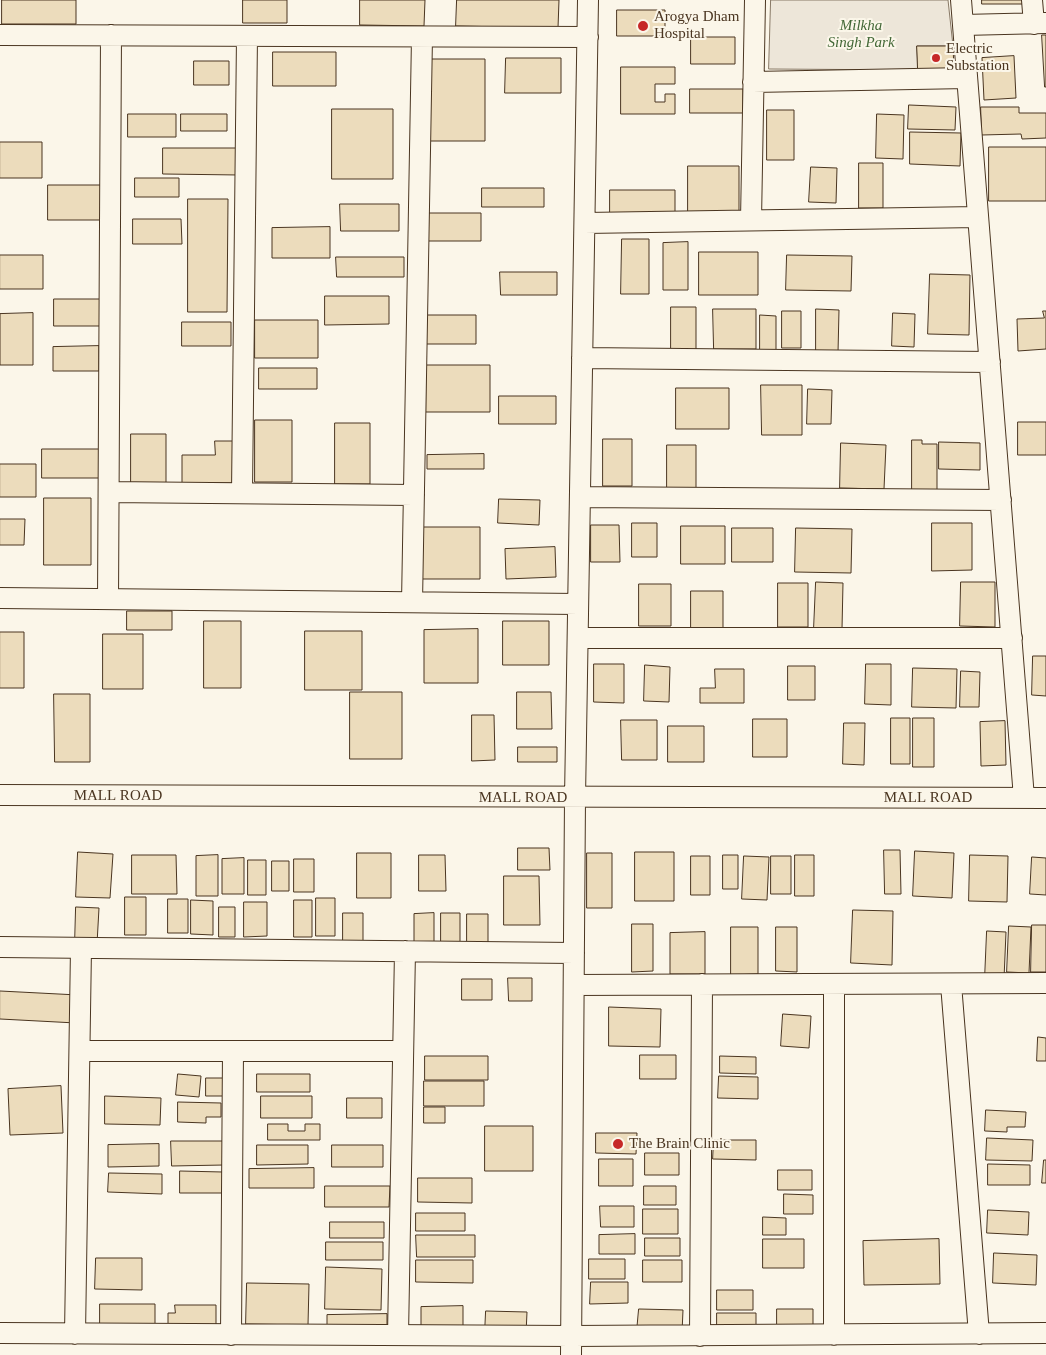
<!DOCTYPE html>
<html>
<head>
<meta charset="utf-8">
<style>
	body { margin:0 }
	canvas { display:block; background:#fbf6e9 }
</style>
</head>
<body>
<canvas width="1046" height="1355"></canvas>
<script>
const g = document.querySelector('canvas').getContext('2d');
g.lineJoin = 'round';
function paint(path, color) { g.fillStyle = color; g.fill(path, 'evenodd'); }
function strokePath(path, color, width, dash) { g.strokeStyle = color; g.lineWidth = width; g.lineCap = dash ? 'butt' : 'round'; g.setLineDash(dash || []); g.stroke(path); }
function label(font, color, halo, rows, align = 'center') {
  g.font = font + ' "Times New Roman",serif'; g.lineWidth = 4; g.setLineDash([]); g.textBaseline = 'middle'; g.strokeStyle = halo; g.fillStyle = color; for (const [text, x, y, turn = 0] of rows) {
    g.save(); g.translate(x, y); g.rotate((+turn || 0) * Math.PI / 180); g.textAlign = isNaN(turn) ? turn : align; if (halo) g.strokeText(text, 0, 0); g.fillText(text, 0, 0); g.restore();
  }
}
const green = new Path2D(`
	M771,0H948L953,46H917L918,70L769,69Z`);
const building = new Path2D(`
	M2,0H76V24H2Z
	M243,0H287V23H243Z
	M360,0H425L424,26L360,25Z
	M457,0H559L558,28L456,26Z
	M982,0H1026L1027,4H982Z
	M617,10H665V36H617Z
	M1042,35H1046V87H1045Z
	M691,37H735V64H691Z
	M917,46H953L954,70H918Z
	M273,52H336V86H273Z
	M1014,56L1016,98L984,100L982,58Z
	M506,58H561V93H505Z
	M431,59H485V141H430Z
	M194,61H229V85H194Z
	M621,67H675V84H655V102H665V94H675V114H621Z
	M690,89H743V113H690Z
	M909,105L956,107L955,130L908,129Z
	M981,107H1019V113H1046V138L1022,139L1021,134L982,135Z
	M332,109H393V179H332Z
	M767,110H794V160H767Z
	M128,114H176V137H128Z
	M181,114H227V131H181Z
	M877,114L904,115L903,159L876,158Z
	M910,132L961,133L960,166L910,164Z
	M0,142H42V178H0Z
	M989,147H1046V201H989Z
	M163,148H239V175L163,174Z
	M859,163H883V208H859Z
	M688,166H739V214H688Z
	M811,167L837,168L836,203L809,202Z
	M135,178H179V197H135Z
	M48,185H107V220H48Z
	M482,188H544V207H482Z
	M610,190H675V218H610Z
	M188,199H228L227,312H188Z
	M340,204H399V231H341Z
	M427,213H481V241H427Z
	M133,219H181L182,244H133Z
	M330,227V258H272V228Z
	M622,239H649V294H621Z
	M688,242V290H663V243Z
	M699,252H758V295H699Z
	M0,255H43V289H0Z
	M787,255L852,256L851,291L786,290Z
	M336,257H404V277H337Z
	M500,272H557V295H501Z
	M930,274L970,275L969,335L928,334Z
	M325,296H389V324L325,325Z
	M54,299H102L101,326H54Z
	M671,307H696V352H671Z
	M713,309H756V349H714Z
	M816,309L839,310L838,353H816Z
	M782,311H801V348H782Z
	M1043,311H1046V349L1018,351L1017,319L1044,318Z
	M33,313V365H0V314Z
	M893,313L915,314L914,347L892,346Z
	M420,315H476V344H420Z
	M760,315L776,316V351H760Z
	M255,320H318V358H255Z
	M182,322H231V346H182Z
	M99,346V371H53V347Z
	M426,365H490V412H426Z
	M259,368H317V389H259Z
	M761,385H802V435H762Z
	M676,388H729V429H676Z
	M808,389L832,390L831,424H807Z
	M499,396H556V424H499Z
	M255,420H292V482H255Z
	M1018,422H1046V455H1018Z
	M335,423H370V484H335Z
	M131,434H166V484H131Z
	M603,439H632V486H603Z
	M912,440H922V444H937V491H912Z
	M215,441H236V483H182V455H215Z
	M939,442L980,443V470L939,469Z
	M841,443L886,445L884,489L840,488Z
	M667,445H696V491H667Z
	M42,449H103V478H42Z
	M484,454V469H427V455Z
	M0,464H36V497H0Z
	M44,498H91V565H44Z
	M499,499L540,500L539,525L498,523Z
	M0,519H25L24,545H0Z
	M632,523H657V557H632Z
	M932,523H972V570L932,571Z
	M591,525H619L620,562H591Z
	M681,526H725V564H681Z
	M422,527H480V579H422Z
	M732,528H773V562H732Z
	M796,528L852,529L851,573L795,572Z
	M555,547L556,577L506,579L505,549Z
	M816,582L843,583L842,629L814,628Z
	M961,582H995V627L960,626Z
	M778,583H808V627H778Z
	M639,584H671V626H639Z
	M691,591H723V628H691Z
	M127,611H172V630H127Z
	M204,621H241V688H204Z
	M503,621H549V665H503Z
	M478,629V683H424V630Z
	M305,631H362V690H305Z
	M0,632H24V688H0Z
	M103,634H143V689H103Z
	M1033,656H1046V696L1032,695Z
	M594,664H624V703L594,702Z
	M866,664H891V705L865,704Z
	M645,665L670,667L669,702L644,701Z
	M788,666H815V700H788Z
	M913,668L957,669L956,708L912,707Z
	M715,669H744V703H700V688H715Z
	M961,671L980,672L979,707H960Z
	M350,692H402V759H350Z
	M517,692H551L552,729H517Z
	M54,694H90V762H55Z
	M472,715H494L495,760L472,761Z
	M891,718H910V764H891Z
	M913,718H934V767H913Z
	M753,719H787V757H753Z
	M621,720H657V760H622Z
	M1005,721L1006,765L981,766L980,722Z
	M844,723H865L864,765L843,764Z
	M668,726H704V762H668Z
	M518,747H557V762H518Z
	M518,848H549L550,870H518Z
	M884,850H900L901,894H885Z
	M915,851L954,853L952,898L913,896Z
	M78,852L113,854L110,898L76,897Z
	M635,852H674V901H635Z
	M357,853H391V898H357Z
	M587,853H612V908H587Z
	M132,855H176L177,894H132Z
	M218,855V896H196V856Z
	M419,855H445L446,891H419Z
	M723,855H738V889H723Z
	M795,855H814V896H795Z
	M970,855L1008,856L1007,902L969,901Z
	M691,856H710V895H691Z
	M744,856L769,857L767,900L742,899Z
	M771,856H791V894H771Z
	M1032,857L1046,858V895L1030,894Z
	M244,858V894H222V859Z
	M294,859H314V892H294Z
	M248,860H266V895H248Z
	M272,861H289V891H272Z
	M504,876H539L540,925H504Z
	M125,897H146V935H125Z
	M316,898H335V936H316Z
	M168,899H188V933H168Z
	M191,900L213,901V935L191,934Z
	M294,900H312V937H294Z
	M244,902H267V936L244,937Z
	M76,907L99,908L97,944L75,943Z
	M219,907H235V937H219Z
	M853,910L893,911L892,965L851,963Z
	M343,913H363V946H343Z
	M434,913V946H414V914Z
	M441,913H460V948H441Z
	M467,914H488V947H467Z
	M632,924H653V971L632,972Z
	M1032,925H1046V972H1031Z
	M1009,926L1031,927L1029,973L1007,972Z
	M731,927H758V974L731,975Z
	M776,927H797V972L776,971Z
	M987,931L1006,932L1004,979L985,978Z
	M705,932V974H670V933Z
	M508,978H532V1001H509Z
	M462,979H492V1000H462Z
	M0,991L78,995L76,1023L0,1019Z
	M609,1007L661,1009L660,1047L609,1046Z
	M783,1014L811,1016L809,1048L781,1046Z
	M1038,1037L1046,1038V1061H1037Z
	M640,1055H676V1079H640Z
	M425,1056H488V1080H425Z
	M720,1056L756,1057V1074L720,1073Z
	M178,1074L201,1076L199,1097L176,1095Z
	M257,1074H310V1092H257Z
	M719,1076L758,1077V1099L718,1098Z
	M206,1078H225V1096H206Z
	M424,1081H484V1106H424Z
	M61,1086L63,1133L10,1135L8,1089Z
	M105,1096L161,1098L160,1125L105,1124Z
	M261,1096H312V1118H261Z
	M347,1098H382V1118H347Z
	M178,1102L221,1103V1117H206V1123L178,1122Z
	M424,1107H445V1123H424Z
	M986,1110L1026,1112L1025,1127H1007V1132L985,1131Z
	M268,1124H288V1131H305V1124H320V1140H268Z
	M485,1126H533V1171H485Z
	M596,1133H637L636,1154L596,1153Z
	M987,1138L1033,1140L1032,1161L986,1160Z
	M714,1140H756V1160L713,1159Z
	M171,1141H224V1165L172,1166Z
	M159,1144V1166L108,1167V1145Z
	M257,1145H308V1164L257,1165Z
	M332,1145H383V1167H332Z
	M645,1153H679V1175H645Z
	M599,1159H633V1186H599Z
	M1044,1160H1046V1183H1042Z
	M988,1164L1030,1165V1185H988Z
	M314,1168V1188H249V1169Z
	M778,1170H812V1190H778Z
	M180,1171L223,1172L222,1193H180Z
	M109,1173L162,1174V1194L108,1192Z
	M418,1178H472V1203L418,1202Z
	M325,1186H390L389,1207H325Z
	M644,1186H676V1205H644Z
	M784,1194L813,1195V1214H784Z
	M600,1206H634V1227H601Z
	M643,1209H678V1234H643Z
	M988,1210L1029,1212L1028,1235L987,1233Z
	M416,1213H465V1231H416Z
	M763,1217L786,1218V1235H763Z
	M330,1222H384V1238H330Z
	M635,1234V1254H599V1235Z
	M416,1235H475V1257H417Z
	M645,1238H680V1256H645Z
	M763,1239H804V1268H763Z
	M939,1239L940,1284L864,1285L863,1241Z
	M326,1242H383V1260H326Z
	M994,1253L1037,1255L1036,1285L993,1283Z
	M96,1258H142V1290L95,1289Z
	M589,1259H625V1279H589Z
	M416,1260H473V1283L416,1282Z
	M643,1260H682V1282H643Z
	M326,1267L382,1269L381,1310L325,1309Z
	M591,1282H628V1303L590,1304Z
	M247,1283L309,1284L308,1325L246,1324Z
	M717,1290H753V1310H717Z
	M100,1304H155V1328L100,1330Z
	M175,1305H216V1332L168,1325V1313H175Z
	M463,1306V1327L421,1328V1307Z
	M639,1309L683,1310L682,1333L637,1331Z
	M777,1309H813V1329H777Z
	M486,1311L527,1312L526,1334L485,1333Z
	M717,1313H756V1333H717Z
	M387,1314V1332H327V1315Z`);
const minor = new Path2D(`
	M961,0L1024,798
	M1032,0L1034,24
	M963,25L1046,23
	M0,35L588,37
	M753,82L967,78
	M751,220L755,0
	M585,223L978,217
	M582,358L990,362
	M109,492L414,495
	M242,493L247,36
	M580,497L1001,500
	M0,598L578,604
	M108,599L111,35
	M412,602L422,37
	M578,638H1012
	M0,795L1046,798
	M0,947L574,953
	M951,984L979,1334
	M574,985L1046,983
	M81,1051H403
	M0,1333L572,1336L1046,1333
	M75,1334L81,948
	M231,1335L233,1051
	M398,1335L405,951
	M834,1335V984
	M700,1336L702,984
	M571,1355L575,798L588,0`);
const markers = [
	[643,26,6,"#c62828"],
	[936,58,5,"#c62828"],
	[618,1144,6,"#c62828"]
];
const poiNames = [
	["Arogya Dham",654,17],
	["Hospital",654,34],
	["Electric",946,49],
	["Substation",946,66],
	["The Brain Clinic",629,1144]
];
const parkNames = [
	["Milkha",861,26],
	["Singh Park",861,43]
];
const streetNames = [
	["MALL ROAD",118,796],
	["MALL ROAD",523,798],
	["MALL ROAD",928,798]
];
paint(green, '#ede6d9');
strokePath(green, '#887966', 1);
paint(building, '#ecdcbc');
strokePath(building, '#4a3520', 1);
strokePath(minor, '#4a3520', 22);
strokePath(minor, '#fbf6e9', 20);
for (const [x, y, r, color] of markers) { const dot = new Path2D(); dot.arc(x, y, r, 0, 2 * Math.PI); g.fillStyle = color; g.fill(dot); strokePath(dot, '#fbf6e9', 2); }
label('15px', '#4a3520', '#fbf6e9', poiNames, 'left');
label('italic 15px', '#436837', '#fbf6e9', parkNames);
label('15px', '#4a3520', '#fbf6e9', streetNames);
</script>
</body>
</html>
